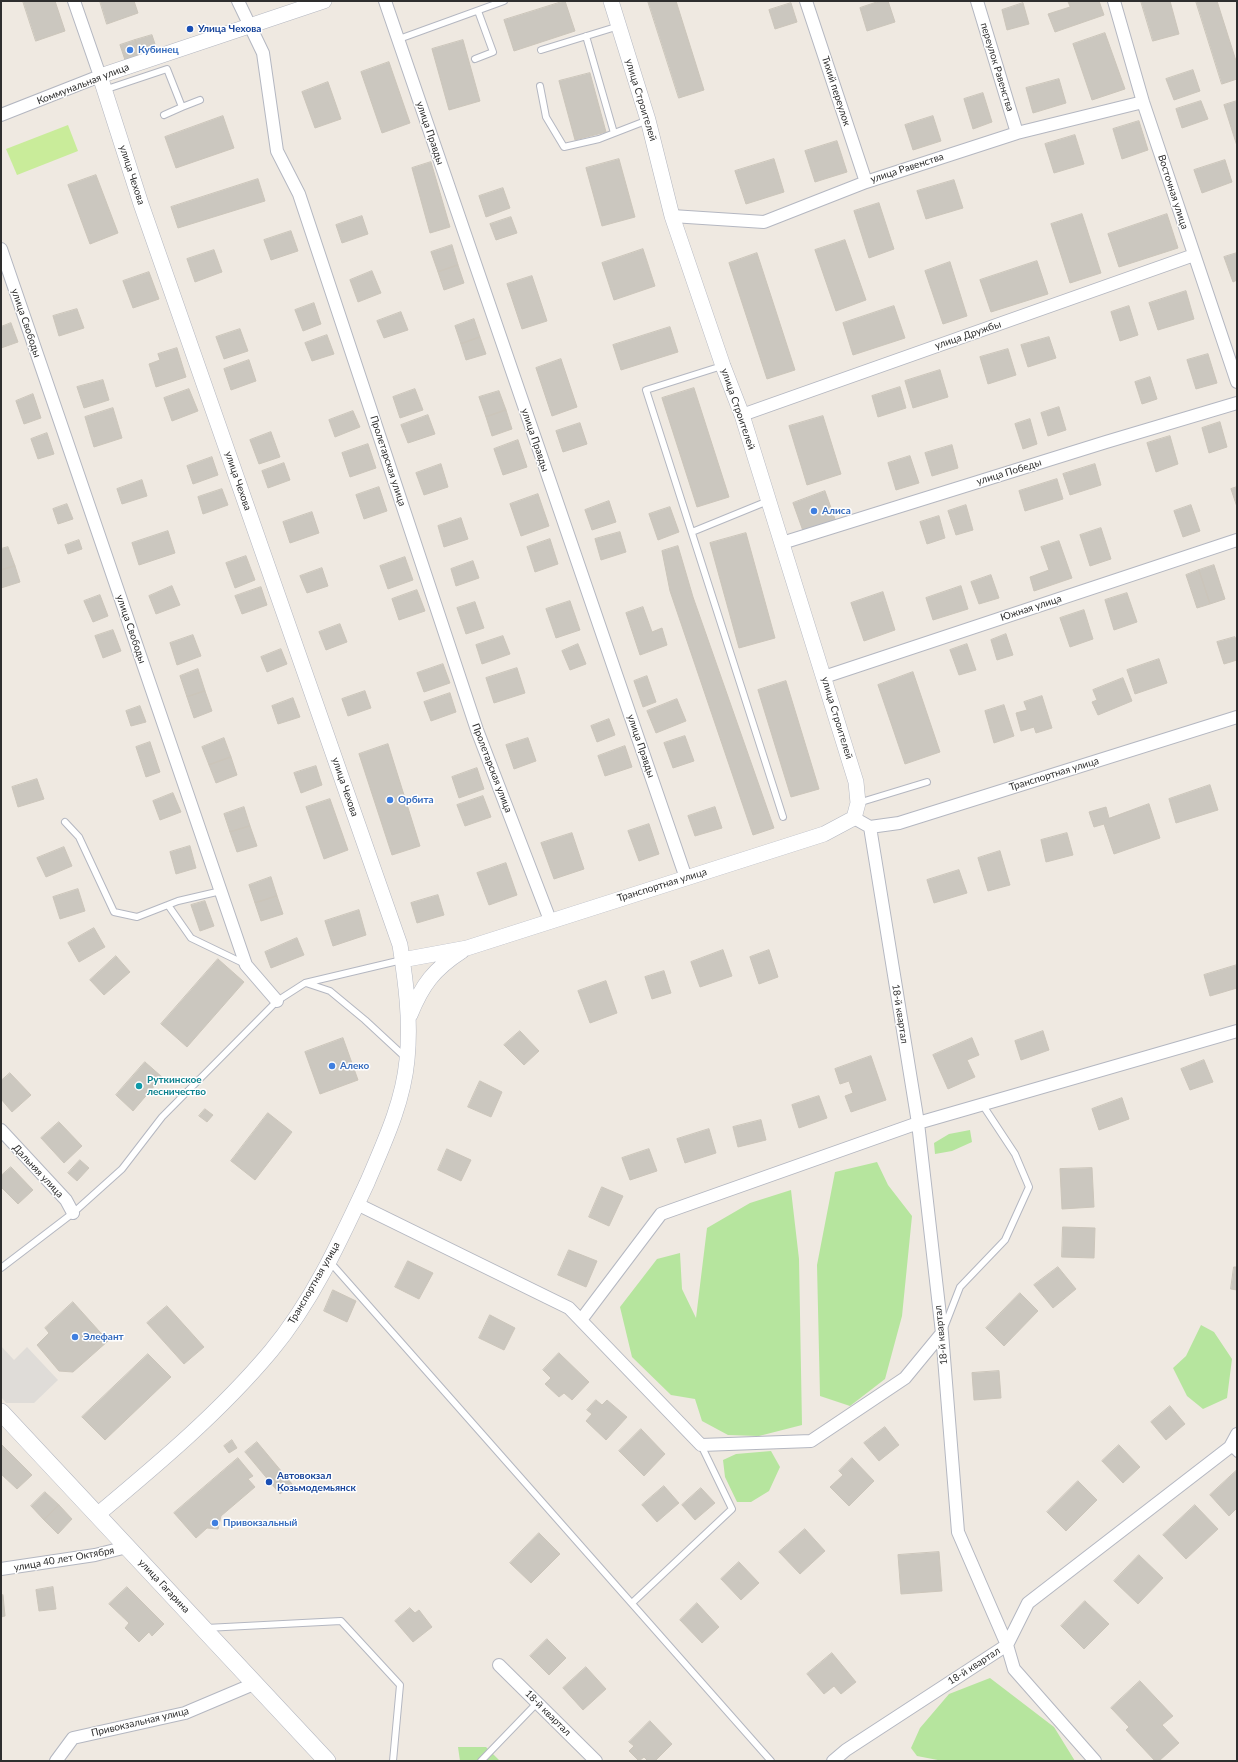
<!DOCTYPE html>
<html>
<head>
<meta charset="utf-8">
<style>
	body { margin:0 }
	#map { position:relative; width:1238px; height:1762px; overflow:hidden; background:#efe9e1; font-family:Lato,sans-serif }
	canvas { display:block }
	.frame { position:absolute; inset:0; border:2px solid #2e2e2e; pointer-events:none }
</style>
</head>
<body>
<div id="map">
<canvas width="1238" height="1762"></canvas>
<div class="frame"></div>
</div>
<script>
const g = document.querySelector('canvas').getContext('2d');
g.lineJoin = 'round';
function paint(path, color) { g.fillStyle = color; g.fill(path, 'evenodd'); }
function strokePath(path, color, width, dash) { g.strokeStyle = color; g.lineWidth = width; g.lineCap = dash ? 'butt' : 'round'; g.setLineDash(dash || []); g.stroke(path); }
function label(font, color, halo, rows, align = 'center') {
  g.font = font + ' Lato,sans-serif'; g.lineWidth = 3; g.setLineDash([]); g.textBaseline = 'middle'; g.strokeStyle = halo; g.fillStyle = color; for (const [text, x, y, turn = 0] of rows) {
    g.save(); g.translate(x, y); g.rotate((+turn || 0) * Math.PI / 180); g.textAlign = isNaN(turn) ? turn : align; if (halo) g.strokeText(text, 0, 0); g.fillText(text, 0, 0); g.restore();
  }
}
const green = new Path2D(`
	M970,1130L972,1142L952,1151L935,1154L934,1143L949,1134Z
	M877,1162L888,1185L912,1216L902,1316L885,1379L850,1406L820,1396L817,1265L835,1172Z
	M791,1190L799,1259L802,1425L759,1436L728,1435L702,1421L695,1399L671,1395L632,1357L620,1307L657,1259L680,1253L682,1289L696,1318L707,1228L750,1203Z
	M1201,1325L1214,1332L1232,1359L1227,1398L1203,1409L1187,1396L1173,1368L1186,1356Z
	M771,1451L780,1467L769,1491L751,1502H737L725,1477L723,1460L736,1454Z
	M990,1678L1054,1727L1075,1761H943L917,1756L911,1748L920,1728L949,1694Z
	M458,1747H486L500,1761H460Z`);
const pitch = new Path2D(`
	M68,125L78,151L17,175L6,149Z`);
const plaza = new Path2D(`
	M1,1346L14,1360L27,1347L58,1380L34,1403H6L1,1397Z`);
const building = new Path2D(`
	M23,1H55L65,31L36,41Z
	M100,1H134L138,13L107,24Z
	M565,1L575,31L514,51L504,20Z
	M648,1H676L704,90L679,98Z
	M880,1H888L895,22L867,31L860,8Z
	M1068,1H1099L1104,15L1055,32L1048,14L1070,7Z
	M1141,1H1170L1179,34L1153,41Z
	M1196,1H1217L1237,64V79L1222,84Z
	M791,3L797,22L775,29L769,10Z
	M1023,3L1029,24L1007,30L1002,10Z
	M1105,33L1125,89L1092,100L1073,44Z
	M152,35L157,50L140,55L135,40Z
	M135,40L140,55L125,60L120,45Z
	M463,40L480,101L449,110L432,49Z
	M389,62L410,123L382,133L361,72Z
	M1193,70L1200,91L1174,100L1166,79Z
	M590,73L606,132L575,140L559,81Z
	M1059,79L1066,103L1033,113L1026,88Z
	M328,82L341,119L315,128L302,92Z
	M983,93L992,122L973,129L964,99Z
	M1201,101L1208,119L1182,128L1176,109Z
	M1237,101V146L1224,105Z
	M223,116L234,148L176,168L165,137Z
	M933,116L941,141L913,150L905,125Z
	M1139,121L1148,150L1122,159L1113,129Z
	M1075,135L1084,164L1054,173L1045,144Z
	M837,141L847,172L815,182L805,151Z
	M619,159L635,217L602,226L586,168Z
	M774,159L784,192L746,204L735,171Z
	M1225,160L1232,182L1202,193L1194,170Z
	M431,162L450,227L430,233L412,168Z
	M96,175L118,233L90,244L68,185Z
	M258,179L265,201L178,228L171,207Z
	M954,180L963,208L926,219L917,191Z
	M503,188L510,208L486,217L479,196Z
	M879,203L894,249L869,258L854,211Z
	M1082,214L1101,273L1070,283L1051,224Z
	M1167,214L1178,248L1119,267L1108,234Z
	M362,216L368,234L342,243L336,225Z
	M511,217L517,233L496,240L490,224Z
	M291,231L298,251L271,260L264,240Z
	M845,240L866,300L836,311L815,250Z
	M452,245L458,265L438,272L431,252Z
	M643,249L655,286L614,300L602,263Z
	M214,250L222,272L195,282L187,259Z
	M757,253L795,370L767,379L729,263Z
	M1237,253V280L1233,282L1224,257Z
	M1037,261L1048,294L991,312L980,280Z
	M950,262L967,316L943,324L925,271Z
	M458,265L464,283L444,290L438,272Z
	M372,271L381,293L358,302L350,280Z
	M149,272L159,299L133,308L123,281Z
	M532,276L547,321L522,329L507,284Z
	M1186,291L1194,319L1158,330L1149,303Z
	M314,303L321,324L303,331L295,310Z
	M894,306L905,338L853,355L843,323Z
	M1129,306L1138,335L1120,341L1111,312Z
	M77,309L84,328L59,336L53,316Z
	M401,312L408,330L384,338L377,321Z
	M474,319L480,337L461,344L455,326Z
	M11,323L18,342L1,348V327Z
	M670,327L678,352L621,370L613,345Z
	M240,329L248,351L224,359L216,337Z
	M327,335L334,354L312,361L305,343Z
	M480,337L486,354L466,360L461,344Z
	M1049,337L1056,358L1028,367L1021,345Z
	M177,348L186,377L156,387L149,364L160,360L158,354Z
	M1008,349L1016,375L988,384L980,357Z
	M1208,354L1217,383L1196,389L1187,360Z
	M561,359L577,407L552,416L536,368Z
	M249,360L256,381L231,390L224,369Z
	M940,370L948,397L913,408L905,381Z
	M1150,377L1157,399L1142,404L1135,382Z
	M103,380L109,400L84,408L77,387Z
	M900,387L906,408L878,417L872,396Z
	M694,388L729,497L697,507L662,398Z
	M189,389L198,411L172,421L164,398Z
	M415,389L423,410L400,418L393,397Z
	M499,391L506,410L486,417L479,397Z
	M33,394L41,418L24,424L16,401Z
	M1059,407L1066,430L1048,436L1041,413Z
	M113,408L122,438L94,447L85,417Z
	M506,410L512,429L492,436L486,417Z
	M353,411L360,427L335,437L329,420Z
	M428,415L435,434L408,443L401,425Z
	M823,416L841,474L807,485L789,426Z
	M1030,419L1037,444L1023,449L1015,424Z
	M1220,422L1227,447L1209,453L1202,428Z
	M580,423L587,444L563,452L556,431Z
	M271,432L280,457L259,464L250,440Z
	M47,433L54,454L38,459L31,439Z
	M1170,436L1178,464L1156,472L1147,443Z
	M518,440L527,467L503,475L494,449Z
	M368,444L376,468L350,477L342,453Z
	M952,445L958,468L932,476L925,453Z
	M910,456L919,483L896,490L888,463Z
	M212,457L218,475L193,484L187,466Z
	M284,463L290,480L268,488L262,471Z
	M441,464L448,487L424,495L416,473Z
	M1095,464L1101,485L1070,495L1063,474Z
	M1057,479L1063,499L1025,511L1019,491Z
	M142,480L147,496L122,504L117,489Z
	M379,487L387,511L364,519L356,495Z
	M1237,487V507L1231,489Z
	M222,489L228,505L203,514L198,497Z
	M825,491L835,519L803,531L793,503Z
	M538,494L549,526L521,536L510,504Z
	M609,501L616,522L592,530L585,510Z
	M67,504L73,519L58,524L53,509Z
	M966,505L973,530L956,535L948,511Z
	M1191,505L1200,531L1183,537L1174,511Z
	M670,507L679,532L658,540L649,514Z
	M312,512L319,533L290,543L283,522Z
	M939,516L945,538L927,544L920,522Z
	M461,518L468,539L444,547L438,526Z
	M1101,528L1111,559L1090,566L1080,535Z
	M168,531L175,553L139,565L132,543Z
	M620,532L626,552L601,560L595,539Z
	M746,533L775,638L739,648L710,543Z
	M550,539L558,564L535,572L527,547Z
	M79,540L82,549L68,554L65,545Z
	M1059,541L1072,578L1034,591L1030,577L1049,570L1041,547Z
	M678,546L693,597L774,828L753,835L670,591L662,551Z
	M8,547L15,566L1,570V549Z
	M246,556L255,580L235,588L226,563Z
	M405,557L413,580L388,589L380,566Z
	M473,561L479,578L456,586L451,569Z
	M1214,565L1225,599L1210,604L1199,570Z
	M15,566L20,582L1,588V570Z
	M322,568L328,586L307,593L300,576Z
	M1199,570L1210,604L1197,608L1186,575Z
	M991,575L999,598L979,604L971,582Z
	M172,586L180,605L156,614L149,596Z
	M961,586L968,609L933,620L926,598Z
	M261,587L267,605L242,614L235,596Z
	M417,590L425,611L399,620L392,599Z
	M883,592L895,630L864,641L851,603Z
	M1127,593L1137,622L1114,630L1105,600Z
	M100,595L108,616L93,622L84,601Z
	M570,601L580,630L556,638L546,609Z
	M475,602L484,628L466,634L457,608Z
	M643,607L652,632L662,628L667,645L640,655L626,613Z
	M1084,610L1093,639L1070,647L1060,618Z
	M340,624L347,642L326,650L319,632Z
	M113,630L121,651L103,658L95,636Z
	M1006,634L1013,655L997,660L991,640Z
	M193,635L201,656L177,665L170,643Z
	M503,636L510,654L482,664L476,645Z
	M1235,637L1237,642V660L1224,664L1217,642Z
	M578,644L586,664L570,670L562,651Z
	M967,644L976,670L959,675L950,650Z
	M281,649L287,664L267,672L261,657Z
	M1159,659L1167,683L1135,694L1127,670Z
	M443,664L450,683L424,692L417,673Z
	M517,668L525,693L494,703L486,678Z
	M198,669L205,691L187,697L180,676Z
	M913,672L940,752L905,764L878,685Z
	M647,676L656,702L643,707L634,681Z
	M1123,678L1132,701L1098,715L1092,702L1097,700L1093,690Z
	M786,681L819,789L791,797L758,690Z
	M205,691L212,711L194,718L187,697Z
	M365,691L371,708L348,716L342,699Z
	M450,693L456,712L431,721L424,702Z
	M1042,696L1052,728L1036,733L1034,727L1021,731L1016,713L1027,710L1024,702Z
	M293,698L300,717L278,724L272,706Z
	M677,699L686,721L656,733L647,711Z
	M1004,705L1014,736L994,743L985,711Z
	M140,706L146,722L131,726L126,711Z
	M609,719L615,735L597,742L591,726Z
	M685,736L694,761L673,768L664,743Z
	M224,738L231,757L209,765L202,747Z
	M528,738L536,761L514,769L506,745Z
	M150,742L160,772L146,777L136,747Z
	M388,744L420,846L392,855L359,754Z
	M625,746L632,767L605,776L598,756Z
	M231,757L237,775L216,783L209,765Z
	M316,766L322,785L301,793L294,773Z
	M477,768L484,789L459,798L452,777Z
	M37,779L44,799L18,807L12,787Z
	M1210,785L1218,810L1176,823L1169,799Z
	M173,793L181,812L160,820L153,801Z
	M483,796L491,817L465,826L457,805Z
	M330,799L348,850L324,859L306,807Z
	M1149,804L1160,838L1114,854L1104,824L1094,827L1089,812L1106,807L1109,818Z
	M244,807L250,826L230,832L224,814Z
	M715,807L722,828L695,836L688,816Z
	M649,824L659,854L639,861L628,831Z
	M250,826L257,846L237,852L230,832Z
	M572,833L584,869L554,879L541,843Z
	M1067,833L1073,855L1046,862L1041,840Z
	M190,846L196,868L176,874L170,852Z
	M64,847L72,866L46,877L37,858Z
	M1000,851L1010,885L988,891L978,858Z
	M506,863L517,895L489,905L477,873Z
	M959,870L967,893L934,903L927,880Z
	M271,877L277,896L255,903L249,885Z
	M78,889L85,911L60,919L53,897Z
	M438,895L444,915L417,923L411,903Z
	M277,896L283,914L261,921L255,903Z
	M205,901L214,926L200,931L191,905Z
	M359,910L366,935L333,946L325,921Z
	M94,928L105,947L79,962L68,943Z
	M297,938L304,955L271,968L265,952Z
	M723,950L732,976L700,987L691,962Z
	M769,950L778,977L759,984L750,957Z
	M116,956L130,972L104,995L90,980Z
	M218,959L244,982L187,1047L161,1024Z
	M1237,965V988L1210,996L1204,975Z
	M664,971L671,993L652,999L645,977Z
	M606,981L617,1013L590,1023L578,991Z
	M520,1031L539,1051L524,1065L504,1045Z
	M1043,1031L1049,1050L1021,1060L1015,1041Z
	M343,1038L358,1080L320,1094L305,1052Z
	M972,1038L979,1055L967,1060L975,1077L948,1089L933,1055Z
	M871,1056L886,1100L851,1112L845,1096L853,1093L849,1081L840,1084L835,1069Z
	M1204,1060L1213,1082L1190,1090L1181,1069Z
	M145,1062L162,1077L133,1111L116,1095Z
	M10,1073L31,1095L12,1112L1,1099V1081Z
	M480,1081L502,1092L491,1117L468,1107Z
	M819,1096L827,1118L799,1128L792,1105Z
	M1122,1098L1129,1119L1099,1130L1092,1109Z
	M205,1109L213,1115L207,1122L199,1116Z
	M268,1113L292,1132L255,1180L231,1161Z
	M761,1120L766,1140L738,1147L733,1127Z
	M59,1122L82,1146L64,1163L41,1138Z
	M709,1129L716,1153L685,1163L677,1139Z
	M447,1149L471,1160L461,1181L438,1170Z
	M649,1149L657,1171L630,1180L622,1158Z
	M80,1160L89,1168L77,1181L68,1173Z
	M11,1167L33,1190L18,1204L1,1187V1176Z
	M1092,1168L1094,1207L1062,1209L1060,1169Z
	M602,1187L623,1196L609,1226L589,1217Z
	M1063,1227L1095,1228L1094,1258L1062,1257Z
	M569,1250L597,1261L586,1287L558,1275Z
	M408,1261L433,1273L419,1299L395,1287Z
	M1058,1267L1076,1289L1053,1308L1034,1285Z
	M1234,1267H1237V1290L1231,1289Z
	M333,1290L356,1301L347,1322L324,1311Z
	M1020,1293L1038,1311L1004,1346L986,1328Z
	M73,1302L108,1341L73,1372L59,1371L37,1345L49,1333L45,1328Z
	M167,1306L204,1347L184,1364L147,1323Z
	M490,1315L515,1328L504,1350L479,1338Z
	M559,1353L589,1382L572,1400L564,1393L559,1397L545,1384L551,1378L543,1370Z
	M148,1354L171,1377L105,1440L82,1417Z
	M999,1371L1001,1398L974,1400L972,1373Z
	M596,1400L602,1405L607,1400L627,1417L606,1440L586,1421L592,1414L587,1410Z
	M1170,1406L1185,1424L1166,1440L1151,1422Z
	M885,1427L899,1445L879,1461L864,1443Z
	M641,1429L665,1454L644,1476L619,1451Z
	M232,1440L237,1448L229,1453L224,1446Z
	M257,1442L292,1484L280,1494L245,1452Z
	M1,1444L32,1475L17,1489L1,1474Z
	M1119,1445L1140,1467L1123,1483L1102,1461Z
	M238,1458L253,1476L248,1479L255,1487L221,1516L218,1529L207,1528L196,1538L174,1513Z
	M852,1458L874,1481L849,1506L830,1487L843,1475L839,1471Z
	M1237,1470V1508L1229,1516L1210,1495Z
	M1078,1481L1097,1500L1066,1531L1047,1512Z
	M664,1486L679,1503L657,1522L642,1505Z
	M701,1488L715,1503L695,1520L682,1505Z
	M45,1492L59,1505L44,1520L31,1506Z
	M59,1505L72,1519L58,1534L44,1520Z
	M1195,1505L1218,1529L1186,1559L1163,1535Z
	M805,1529L825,1551L800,1574L779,1552Z
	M539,1533L560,1554L531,1583L510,1563Z
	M939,1552L942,1591L901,1594L898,1555Z
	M1139,1555L1163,1578L1138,1604L1114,1581Z
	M739,1562L759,1583L741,1600L721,1579Z
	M53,1587L56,1609L39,1611L36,1590Z
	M127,1587L164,1624L152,1636L149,1632L139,1642L125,1628L129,1623L109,1604Z
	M3,1595L5,1616L1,1617V1596Z
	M1085,1601L1109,1624L1084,1649L1061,1626Z
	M697,1603L719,1627L702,1643L680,1620Z
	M410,1608L415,1613L419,1610L432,1627L413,1642L395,1621Z
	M547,1639L566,1658L549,1675L530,1656Z
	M832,1653L856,1682L841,1694L834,1686L824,1694L807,1674Z
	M586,1667L606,1689L583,1710L563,1688Z
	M1140,1681L1173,1716L1162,1725L1179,1743L1159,1761H1155L1126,1730L1129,1727L1111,1708Z
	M650,1721L672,1744L655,1761H648L644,1757L639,1761L629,1751L634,1746L629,1742Z`);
const service = new Path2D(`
	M586,36L614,133
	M399,39L504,1
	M541,50L619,26
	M475,59L493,52L478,11
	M540,86L546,117L564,147L599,139L648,120
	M104,90L167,69L182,107L164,115
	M182,107L200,100
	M722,366L646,390L783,817
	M692,532L768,501
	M858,803L927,782
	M65,822L79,837L114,912L137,917L178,901L221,891
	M168,905L191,938L245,964
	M306,983L330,991L365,1020L406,1058
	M330,1262L771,1761
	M1,1268L73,1213L122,1169L162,1117L277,1001L305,983L402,960
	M944,1328L960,1287L1005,1240L1029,1187L1015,1154L982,1104
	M1230,1447L1237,1454
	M632,1603L732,1509L701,1445
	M206,1628L341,1621L400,1685L393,1761
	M481,1761L537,1703`);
const minor = new Path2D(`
	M238,1L263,53L277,151L299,194L477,730L550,920
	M385,1L686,878
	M806,1L866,182
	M977,1L1017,133
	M1114,1L1143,102L1237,382
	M1,115L100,76L74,1
	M672,216L764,222L866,182L1017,133L1143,102
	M1,249L246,965L277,1001
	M742,415L1194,255
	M782,543L1106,442L1237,403
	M824,677L1237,540
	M854,818L870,827L918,1123L942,1333L958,1532L1007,1645L1014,1669L1095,1761
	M870,827L899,823L1237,717
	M1,1130L66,1200L73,1213
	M357,1204L569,1308L701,1445L811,1441L905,1378L942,1333
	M581,1320L661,1214L918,1123L1237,1031
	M1,1569L95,1555L127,1547
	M1007,1645L1028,1603L1230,1447L1237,1434
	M499,1665L596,1761
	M56,1761L73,1738L185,1713L256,1683
	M833,1761L846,1750L1007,1645`);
const tertiary = new Path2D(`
	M402,960L467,948L824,834L854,818L858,803L856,782L742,415L723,366L672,216L648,120L611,1
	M410,1015C422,985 434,969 462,951
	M97,1515C158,1464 220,1412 271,1351C312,1302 340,1241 367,1183C384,1143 403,1103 407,1060C411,1021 406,983 400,945L141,204L100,76L324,1`);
const secondary = new Path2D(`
	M1,1412L327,1761`);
const markers = [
	[190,29,4,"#1a4fb4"],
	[130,50,4,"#3f7fe0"],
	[814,511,4,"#3f7fe0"],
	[390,800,4,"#3f7fe0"],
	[332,1066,4,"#3f7fe0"],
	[139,1086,4,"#0f9aa8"],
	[75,1337,4,"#3f7fe0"],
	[269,1482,4,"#1a4fb4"],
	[215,1523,4,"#3f7fe0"]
];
const transitNames = [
	["Улица Чехова",198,29],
	["Автовокзал",277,1476],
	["Козьмодемьянск",277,1488]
];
const shopNames = [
	["Кубинец",138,50],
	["Алиса",822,511],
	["Орбита",398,800],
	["Алеко",340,1066],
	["Элефант",83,1337],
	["Привокзальный",223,1523]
];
const streetNames = [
	["переулок Равенства",997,67,73],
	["Коммунальная улица",83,84,-21],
	["Тихий переулок",836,91,72],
	["улица Строителей",641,100,73],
	["улица Правды",430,133,71],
	["улица Равенства",907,168,-18],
	["улица Чехова",132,175,72],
	["Восточная улица",1173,192,72],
	["улица Свободы",26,323,71],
	["улица Дружбы",968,335,-19],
	["улица Строителей",738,409,71],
	["улица Правды",535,440,71],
	["Пролетарская улица",388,461,72],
	["улица Победы",1009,472,-17],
	["улица Чехова",238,481,71],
	["Южная улица",1031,608,-18],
	["улица Свободы",131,629,71],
	["улица Строителей",837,718,73],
	["улица Правды",641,746,71],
	["Пролетарская улица",492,768,69],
	["Транспортная улица",1054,774,-17],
	["улица Чехова",345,787,71],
	["Транспортная улица",662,885,-17],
	["18-й квартал",900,1014,81],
	["Дальняя улица",38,1171,47],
	["Транспортная улица",314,1283,-60],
	["18-й квартал",941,1335,-96],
	["улица 40 лет Октября",64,1559,-10],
	["улица Гагарина",164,1586,47],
	["18-й квартал",974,1666,-33],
	["18-й квартал",548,1713,45],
	["Привокзальная улица",140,1722,-13]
];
const cultureNames = [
	["Руткинское",147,1080],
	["лесничество",147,1092]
];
paint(green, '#b6e59e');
paint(pitch, '#c9ec9a');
paint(plaza, '#dfdcd8');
paint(building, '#cbc7bf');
strokePath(building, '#cbc5ba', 1);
strokePath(service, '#b4b7c1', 8);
strokePath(minor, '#b4b7c1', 14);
strokePath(tertiary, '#b4b7c1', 16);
strokePath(secondary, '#b4b7c1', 18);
strokePath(service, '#fff', 6);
strokePath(minor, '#fff', 12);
strokePath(tertiary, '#fff', 15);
strokePath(secondary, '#fff', 17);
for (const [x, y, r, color] of markers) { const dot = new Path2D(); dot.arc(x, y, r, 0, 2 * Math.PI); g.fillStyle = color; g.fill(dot); strokePath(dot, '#fff', 1.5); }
label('bold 10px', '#164399', '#fff', transitNames, 'left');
label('bold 10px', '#366cbe', '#fff', shopNames, 'left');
label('10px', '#2e2e2e', '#fff', streetNames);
label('bold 10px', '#0d838f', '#fff', cultureNames, 'left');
</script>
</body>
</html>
